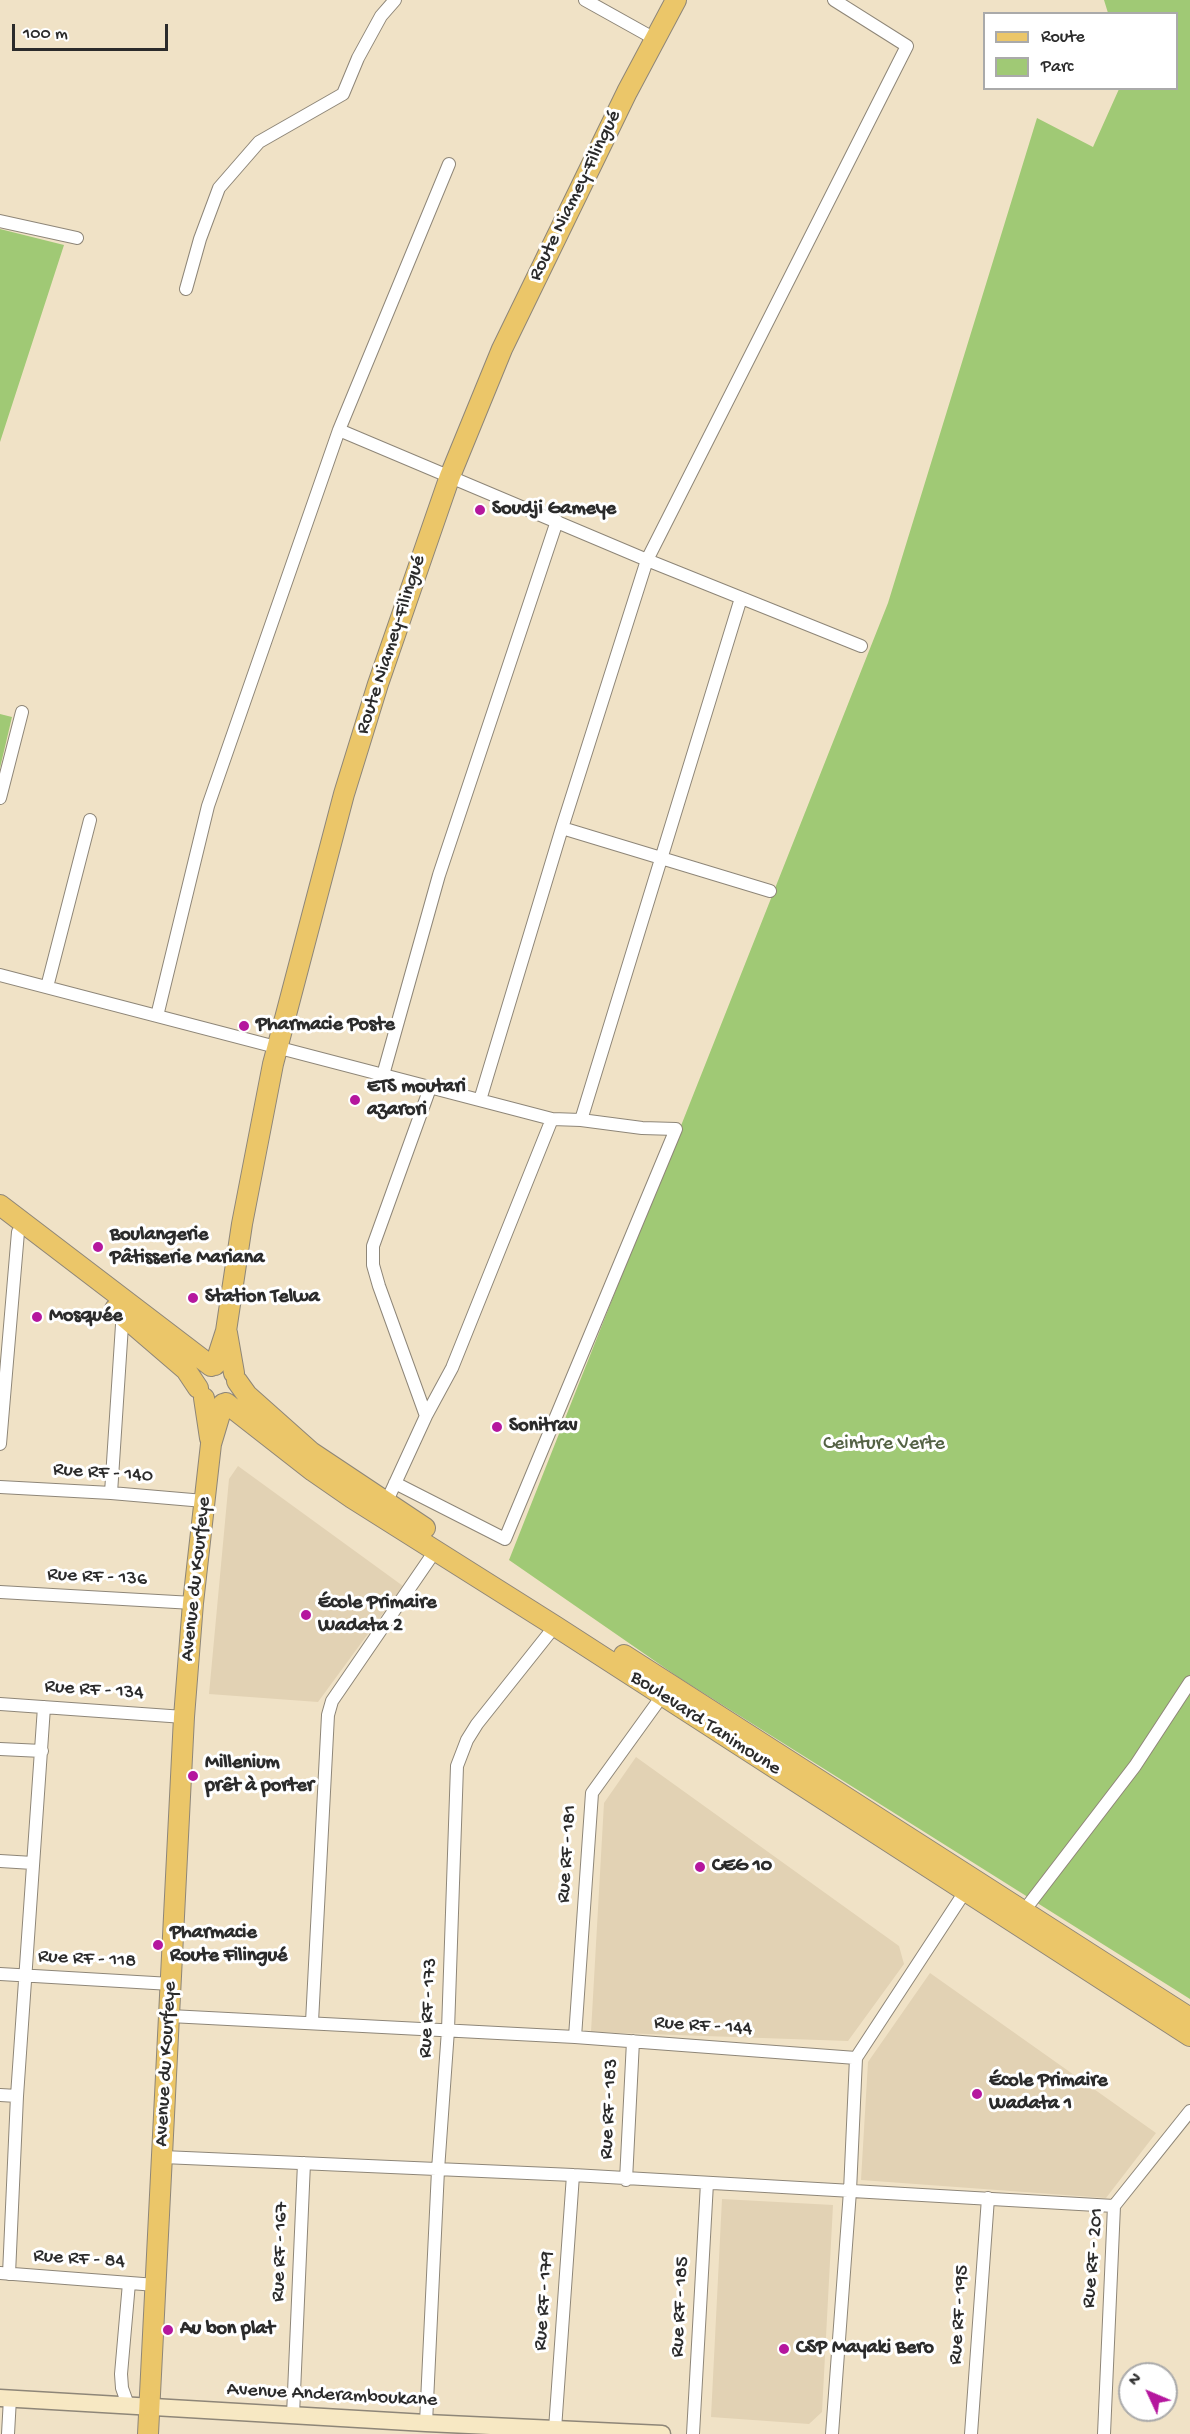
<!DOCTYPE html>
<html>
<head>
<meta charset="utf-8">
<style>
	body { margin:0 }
	#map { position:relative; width:1190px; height:2434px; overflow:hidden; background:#f0e2c6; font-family:"Gochi Hand",sans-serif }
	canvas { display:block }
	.legend { position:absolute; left:983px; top:12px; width:195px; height:78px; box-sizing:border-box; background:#fff; border:2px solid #aaa; margin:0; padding:8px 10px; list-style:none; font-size:18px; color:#2b2b2b }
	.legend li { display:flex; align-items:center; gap:12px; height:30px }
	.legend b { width:30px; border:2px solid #aaa }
	.north { position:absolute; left:1118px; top:2362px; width:60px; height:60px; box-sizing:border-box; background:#fff; border:2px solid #aaa; border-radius:50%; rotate:314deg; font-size:16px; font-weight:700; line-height:24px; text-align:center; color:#2b2b2b }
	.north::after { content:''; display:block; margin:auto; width:21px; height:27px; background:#b5179e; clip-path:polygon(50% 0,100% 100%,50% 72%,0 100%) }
	.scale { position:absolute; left:12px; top:24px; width:156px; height:27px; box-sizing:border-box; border:3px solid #2b2b2b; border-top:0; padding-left:8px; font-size:18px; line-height:21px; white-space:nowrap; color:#2b2b2b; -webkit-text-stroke:4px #fff; paint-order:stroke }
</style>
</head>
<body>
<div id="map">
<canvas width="1190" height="2434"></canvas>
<ul class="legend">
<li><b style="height:8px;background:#ebc669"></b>Route</li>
<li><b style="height:16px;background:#a0c975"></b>Parc</li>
</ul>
<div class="north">N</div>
<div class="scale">100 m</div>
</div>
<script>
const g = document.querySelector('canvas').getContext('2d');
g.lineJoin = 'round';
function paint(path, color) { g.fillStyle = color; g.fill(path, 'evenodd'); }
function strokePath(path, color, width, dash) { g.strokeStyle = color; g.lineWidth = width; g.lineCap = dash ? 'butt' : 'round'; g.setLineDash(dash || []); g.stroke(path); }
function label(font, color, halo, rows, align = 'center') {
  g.font = font + ' "Gochi Hand",sans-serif'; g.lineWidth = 6; g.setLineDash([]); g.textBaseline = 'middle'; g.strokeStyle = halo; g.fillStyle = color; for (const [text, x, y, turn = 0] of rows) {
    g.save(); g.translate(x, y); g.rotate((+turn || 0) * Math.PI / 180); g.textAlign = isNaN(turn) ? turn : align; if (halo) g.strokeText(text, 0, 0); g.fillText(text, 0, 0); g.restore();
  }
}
const built = new Path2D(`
	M238,1466L403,1586L318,1702L209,1694L229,1479Z
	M636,1757L899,1946L904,1964L848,2041L591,2032L604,1803Z
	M930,1973L1156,2133L1106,2198L861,2180L868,2062Z
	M722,2199L833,2205L822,2412L809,2424L711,2417Z`);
const green = new Path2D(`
	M1104,0H1190V1999L678,1677L509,1560L888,603L1037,118L1093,147L1119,89L1176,88V14L1108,13Z
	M0,229L64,245L0,442Z
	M0,714L12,717L0,768Z`);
const street = new Path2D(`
	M585,0L655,39
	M0,221L77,238
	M186,289L200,239L219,188L259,142L343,94L358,58L381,16L395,0
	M339,430L647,560L861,646
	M0,798L22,712
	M562,828L770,891
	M0,975L552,1119L581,1120L642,1128L676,1129L505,1539L395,1483
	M47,987L90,820
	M157,1016L208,806L339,430L449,164
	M383,1075L439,875L557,521
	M480,1100L562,828L647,560L907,46L834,0
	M581,1120L741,598
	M426,1416L379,1286L373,1265V1246L430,1088
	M0,1444L18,1232
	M0,1487L111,1493L204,1501
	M111,1493L122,1325L125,1318
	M386,1503L426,1416L452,1368L552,1119
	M0,1592L193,1603
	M0,1704L184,1717
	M0,1749L42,1751
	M0,1861L33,1863
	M1020,1916L1135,1766L1190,1682
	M0,1974L171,1984
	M170,2016L575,2037L856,2058L850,2191L832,2434
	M312,2022L328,1715L332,1701L435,1551
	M575,2037L592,1793L662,1696
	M856,2058L968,1887
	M0,2095L17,2096
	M163,2157L573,2175L1114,2206
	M626,2180L633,2041
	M0,2273L156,2285
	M9,2274L17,2096L44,1707
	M128,2405L122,2388L121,2374L129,2283
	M293,2415L304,2163
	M426,2423L438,2170L448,2030L457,1766L467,1740L477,1724L555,1626
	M555,2429L573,2175
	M8,2434L10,2398
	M693,2434L707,2183
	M971,2434L988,2198
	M1104,2434L1114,2206L1190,2111`);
const secondary = new Path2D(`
	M0,2398L426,2423L662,2434`);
const primary = new Path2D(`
	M0,1205L211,1366
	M115,1309L186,1370L198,1388
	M227,1333L234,1373
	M215,1365L226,1331L242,1224L273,1064L344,794L378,684L450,476L502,349L627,92L676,0
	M237,1381L247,1395L311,1452L425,1528
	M204,1398L210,1438
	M226,1403L313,1471L352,1498L555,1626L1190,2036
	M624,1655L1190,2018
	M148,2434L184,1717L193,1603L211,1444L223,1404`);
const markers = [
	[480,510,6,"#b5179e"],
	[244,1026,6,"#b5179e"],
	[355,1100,6,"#b5179e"],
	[98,1247,6,"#b5179e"],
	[193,1298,6,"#b5179e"],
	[37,1317,6,"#b5179e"],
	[497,1427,6,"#b5179e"],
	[306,1615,6,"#b5179e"],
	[193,1776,6,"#b5179e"],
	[700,1867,6,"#b5179e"],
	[158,1945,6,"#b5179e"],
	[977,2094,6,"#b5179e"],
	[168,2330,6,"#b5179e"],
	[784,2349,6,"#b5179e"]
];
const streetNames = [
	["Route Niamey-Filingué",576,196,-64],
	["Route Niamey-Filingué",392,645,-72],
	["Rue RF - 140",103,1474,4],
	["Rue RF - 136",97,1578,3],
	["Avenue du Kourfeye",197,1579,-84],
	["Rue RF - 134",94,1691,4],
	["Boulevard Tanimoune",705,1724,33],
	["Rue RF - 181",568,1854,-86],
	["Rue RF - 118",87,1960,3],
	["Rue RF - 173",429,2008,-87],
	["Rue RF - 144",703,2027,4],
	["Avenue du Kourfeye",167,2064,-87],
	["Rue RF - 183",610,2109,-87],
	["Rue RF - 167",281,2252,-88],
	["Rue RF - 201",1094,2258,-85],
	["Rue RF - 84",79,2260,4],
	["Rue RF - 179",545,2301,-86],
	["Rue RF - 185",681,2307,-87],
	["Rue RF - 195",960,2315,-86],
	["Avenue Anderamboukane",332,2396,3]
];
const poiNames = [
	["Soudji Gameye",492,510],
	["Pharmacie Poste",256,1026],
	["ETS moutari",367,1088],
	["azarori",367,1111],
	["Boulangerie",110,1236],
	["Pâtisserie Mariana",110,1259],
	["Station Telwa",205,1298],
	["Mosquée",49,1317],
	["Sonitrav",509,1427],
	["École Primaire",318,1604],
	["Wadata 2",318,1627],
	["Millenium",205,1764],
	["prêt à porter",205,1787],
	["CEG 10",712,1867],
	["Pharmacie",170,1934],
	["Route Filingué",170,1957],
	["École Primaire",989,2082],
	["Wadata 1",989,2105],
	["Au bon plat",180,2330],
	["CSP Mayaki Bero",796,2349]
];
const parkNames = [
	["Ceinture Verte",884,1445]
];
paint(built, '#e2d2b4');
paint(green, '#a0c975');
strokePath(street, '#8e8678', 14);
strokePath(secondary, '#8e8678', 19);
strokePath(primary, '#8e8678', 22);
strokePath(street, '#fff', 12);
strokePath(secondary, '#f7e8c3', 16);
strokePath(primary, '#ebc669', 20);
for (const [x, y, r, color] of markers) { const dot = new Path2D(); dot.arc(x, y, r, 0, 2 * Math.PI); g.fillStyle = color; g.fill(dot); strokePath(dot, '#fff', 2); }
label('20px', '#2b2b2b', '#fff', streetNames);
label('bold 20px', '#2b2b2b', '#fff', poiNames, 'left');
label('20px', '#546245', '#fff', parkNames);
</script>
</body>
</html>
